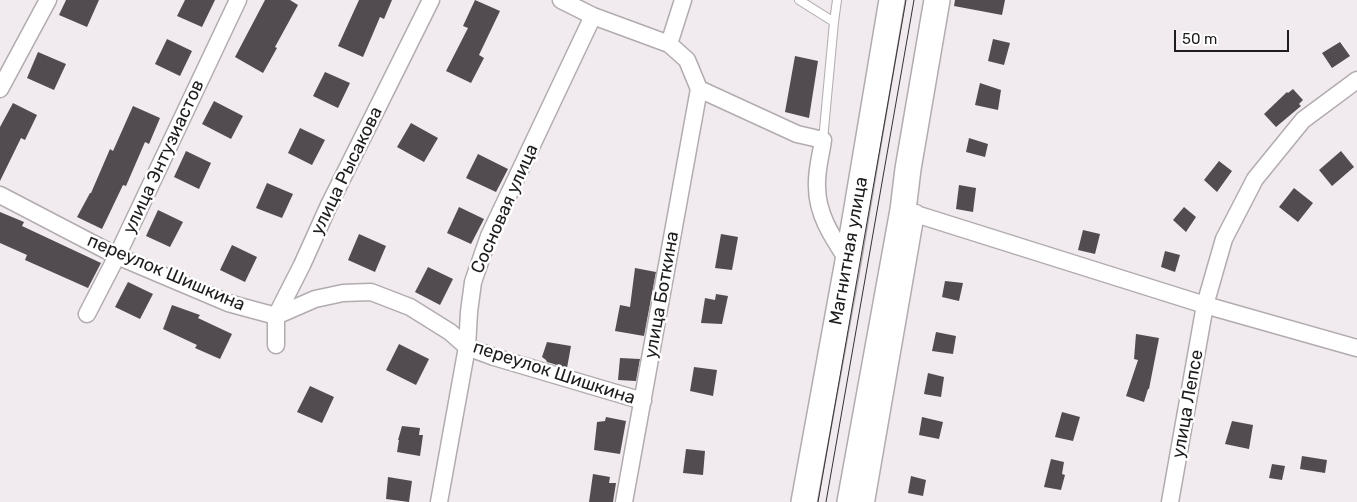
<!DOCTYPE html>
<html>
<head>
<meta charset="utf-8">
<style>
	body { margin:0 }
	#map { position:relative; width:1357px; height:502px; overflow:hidden; background:#f1eaee; font-family:Rubik,sans-serif }
	canvas { display:block }
	.scale { position:absolute; left:1174px; top:30px; width:115px; height:22px; box-sizing:border-box; border:2px solid #1e1c1e; border-top:0; padding-left:6px; font-size:15px; line-height:18px; white-space:nowrap; color:#1e1c1e; -webkit-text-stroke:4px #fff; paint-order:stroke }
</style>
</head>
<body>
<div id="map">
<canvas width="1357" height="502"></canvas>
<div class="scale">50 m</div>
</div>
<script>
const g = document.querySelector('canvas').getContext('2d');
g.lineJoin = 'round';
function paint(path, color) { g.fillStyle = color; g.fill(path, 'evenodd'); }
function strokePath(path, color, width, dash) { g.strokeStyle = color; g.lineWidth = width; g.lineCap = dash ? 'butt' : 'round'; g.setLineDash(dash || []); g.stroke(path); }
function label(font, color, halo, rows, align = 'center') {
  g.font = font + ' Rubik,sans-serif'; g.lineWidth = 5; g.setLineDash([]); g.textBaseline = 'middle'; g.strokeStyle = halo; g.fillStyle = color; for (const [text, x, y, turn = 0] of rows) {
    g.save(); g.translate(x, y); g.rotate((+turn || 0) * Math.PI / 180); g.textAlign = isNaN(turn) ? turn : align; if (halo) g.strokeText(text, 0, 0); g.fillText(text, 0, 0); g.restore();
  }
}
const building = new Path2D(`
	M66,0H99L87,27L59,15Z
	M185,0H215L202,27L177,16Z
	M265,0H290L298,5L275,47L277,48L263,73L235,57Z
	M359,0H392L384,19L380,17L363,57L338,46Z
	M475,0L500,11L479,55L484,58L471,83L446,71L468,28L463,26Z
	M955,0H1005L1002,15L954,6Z
	M167,39L192,51L180,76L155,64Z
	M993,39L1010,43L1004,65L988,61Z
	M1340,42L1350,56L1332,68L1322,53Z
	M38,52L66,64L54,90L27,78Z
	M795,56L818,61L809,118L785,112Z
	M325,72L350,83L338,108L313,96Z
	M980,83L1001,90L998,110L975,105Z
	M1293,89L1303,100L1299,104L1301,106L1276,127L1264,114L1287,92L1288,93Z
	M214,101L243,116L231,139L202,124Z
	M13,103L37,115L25,140L21,138L0,181V127Z
	M133,106L160,118L149,144L145,142L126,186L123,185L102,229L77,217L90,193H91L110,149L113,151Z
	M411,123L438,138L424,162L397,147Z
	M300,128L325,140L312,165L288,153Z
	M969,138L988,144L985,157L966,152Z
	M186,151L211,163L199,189L174,177Z
	M1341,151L1354,167L1332,186L1319,170Z
	M478,154L508,169L496,192L466,178Z
	M1219,161L1232,171L1217,192L1204,180Z
	M267,183L293,194L282,218L256,208Z
	M959,185L976,188L973,212L956,209Z
	M1294,188L1313,203L1298,222L1279,207Z
	M459,207L484,219L471,244L447,233Z
	M1184,207L1196,217L1186,232L1173,220Z
	M158,210L183,222L170,247L146,236Z
	M0,212L24,222L22,226L101,263L88,288L25,260L27,255L0,243Z
	M1083,230L1100,234L1095,254L1078,250Z
	M359,234L386,246L375,272L348,260Z
	M721,234L738,237L732,270L715,268Z
	M232,245L257,257L245,282L220,270Z
	M1165,251L1180,255L1175,272L1161,267Z
	M428,267L453,279L440,305L415,292Z
	M635,268L656,272L644,336L615,331L620,305L630,307Z
	M945,281L963,283L959,301L942,297Z
	M128,282L153,294L140,319L115,307Z
	M716,294L728,296L722,324L701,323L705,298L715,300Z
	M172,305L200,315L198,318L232,334L220,359L195,348L197,345L163,329Z
	M936,332L956,336L953,354L932,351Z
	M1136,334L1159,338L1149,389H1148L1144,402L1126,396L1138,360L1134,359Z
	M547,342L571,346L567,368L547,362L546,360L542,357Z
	M399,344L429,359L416,385L386,370Z
	M620,358L640,359L636,381L618,380Z
	M694,367L717,370L713,396L690,391Z
	M928,373L944,377L941,397L924,394Z
	M310,386L334,397L322,423L297,412Z
	M1062,412L1080,417L1073,441L1055,437Z
	M606,417L626,421L620,454L594,450L597,422L605,421Z
	M922,417L943,422L939,439L919,435Z
	M1232,421L1253,425L1249,449L1225,444Z
	M402,426L420,428L419,435H423L420,456L397,452L399,440H398Z
	M686,449L705,451L703,475L683,473Z
	M1302,456L1327,460L1325,473L1300,469Z
	M1051,459L1064,462L1062,474L1065,475L1061,490L1044,487Z
	M1272,464L1285,466L1282,480L1269,478Z
	M593,474L610,477L609,483H616L613,502H589Z
	M911,476L926,480L923,496L908,493Z
	M388,477L412,481L409,502L386,499Z`);
const service = new Path2D(`
	M799,0L834,22
	M823,140L834,22L837,0`);
const minor = new Path2D(`
	M561,0L593,16L669,44L687,60L699,89L797,134L823,140C821,155 816,171 817,187C817,215 833,238 848,261
	M669,44L683,0
	M0,89L48,0
	M0,195L117,256L228,303L276,316L315,299L343,293L371,292L410,307L450,332L467,347L494,357L643,401
	M903,210L1205,305L1357,348
	M87,314L117,256L238,0
	M276,345V316L302,265L329,205L431,0
	M439,502L467,347L469,312L473,282L489,236L593,16
	M624,502L699,89
	M866,502L916,213
	M1170,502L1205,305L1224,239L1255,179L1303,120L1357,80`);
const primary = new Path2D(`
	M804,502L848,261L892,0
	M850,502L903,210L908,169L937,0`);
const tram = new Path2D(`
	M818,502L906,0
	M826,502L914,0`);
const streetNames = [
	["улица Энтузиастов",164,157,-65],
	["улица Рысакова",347,171,-64],
	["Сосновая улица",505,209,-66],
	["Магнитная улица",849,251,-80],
	["переулок Шишкина",166,273,23],
	["улица Боткина",662,295,-80],
	["переулок Шишкина",554,373,18],
	["улица Лепсе",1188,404,-80]
];
paint(building, '#524c50');
strokePath(service, '#b2abaf', 10);
strokePath(minor, '#b2abaf', 19);
strokePath(primary, '#b2abaf', 28);
strokePath(service, '#fff', 8);
strokePath(minor, '#fff', 16);
strokePath(primary, '#fff', 25);
strokePath(tram, '#343234', 1);
label('18px', '#1e1c1e', '#fff', streetNames);
</script>
</body>
</html>
